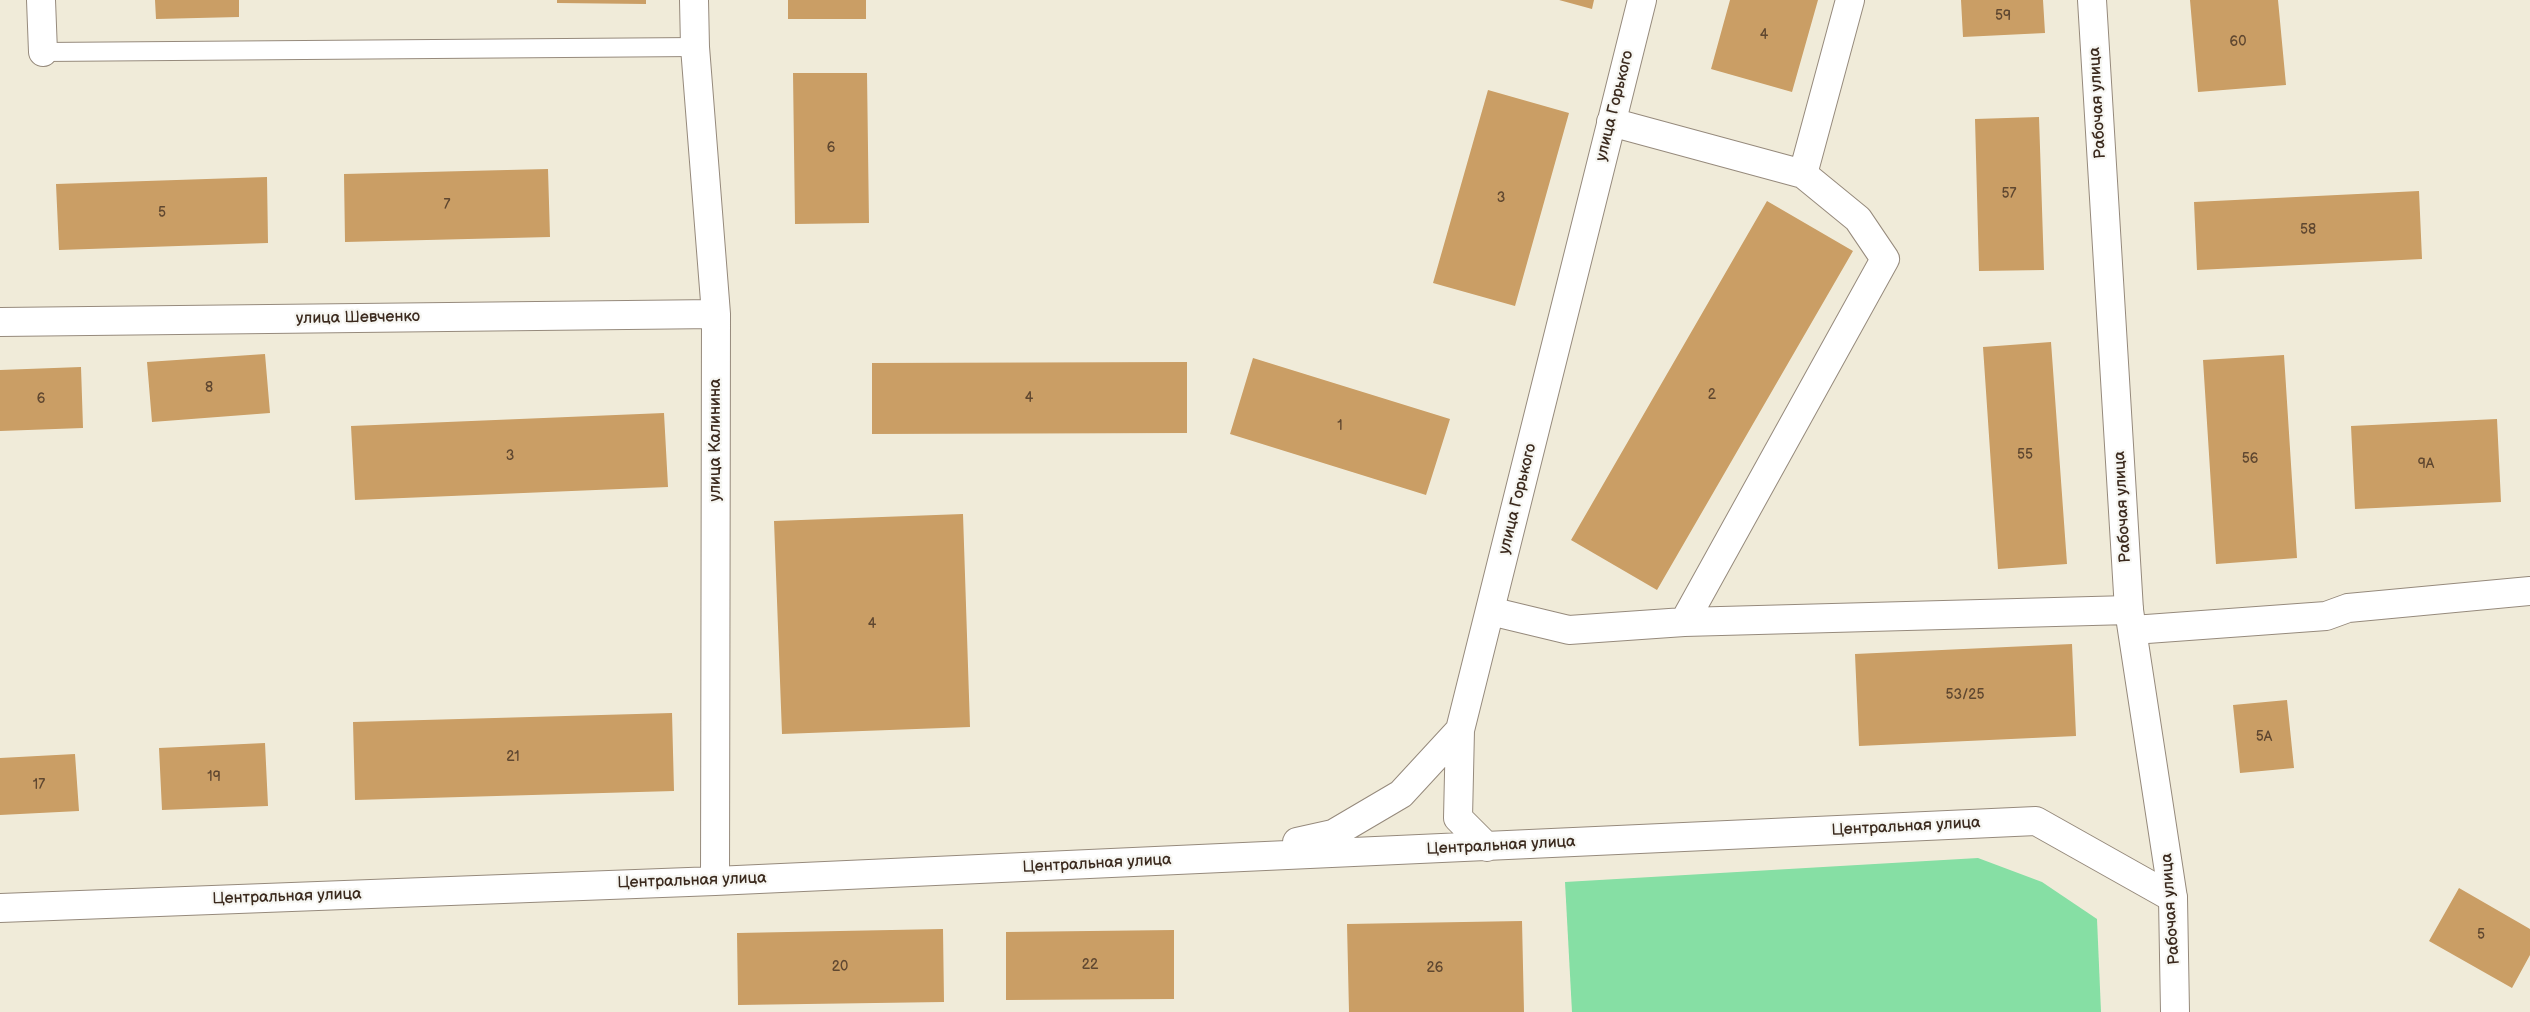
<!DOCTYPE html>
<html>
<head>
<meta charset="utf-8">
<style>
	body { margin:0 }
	canvas { display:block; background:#f0ebd9 }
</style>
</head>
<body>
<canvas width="2530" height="1012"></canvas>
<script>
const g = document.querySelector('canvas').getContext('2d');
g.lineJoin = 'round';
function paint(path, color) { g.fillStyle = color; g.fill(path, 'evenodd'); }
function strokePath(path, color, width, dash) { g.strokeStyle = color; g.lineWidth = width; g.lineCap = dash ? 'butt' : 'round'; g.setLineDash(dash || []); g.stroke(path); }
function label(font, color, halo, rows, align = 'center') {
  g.font = font + ' "Balsamiq Sans",sans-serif'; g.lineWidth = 4.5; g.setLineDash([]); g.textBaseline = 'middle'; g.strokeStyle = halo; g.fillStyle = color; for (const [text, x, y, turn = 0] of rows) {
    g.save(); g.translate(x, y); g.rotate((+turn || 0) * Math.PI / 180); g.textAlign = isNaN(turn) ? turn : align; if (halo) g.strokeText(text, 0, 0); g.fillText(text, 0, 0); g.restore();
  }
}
const green = new Path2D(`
	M1978,858L2042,882L2097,919L2101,1012H1572L1565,882Z`);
const building = new Path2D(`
	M155,0H239V17L156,19Z
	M557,0H646V4L557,3Z
	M788,0H866V19H788Z
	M1559,0H1594L1592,9Z
	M1730,0H1818L1792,92L1711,69Z
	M1961,0H2043L2045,33L1963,37Z
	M2190,0H2278L2286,85L2198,92Z
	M793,73H867L869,223L795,224Z
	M1488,90L1569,113L1515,306L1433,283Z
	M2039,117L2044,270L1979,271L1975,119Z
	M548,169L550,237L345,242L344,174Z
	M267,177L268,243L59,250L56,184Z
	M2419,191L2422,259L2197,270L2194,202Z
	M1767,201L1853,251L1657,590L1571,540Z
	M2051,342L2067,564L1998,569L1983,347Z
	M265,354L270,413L152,422L147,362Z
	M2284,355L2297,558L2216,564L2203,360Z
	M1253,358L1450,419L1426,495L1230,434Z
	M1187,362V433L872,434V363Z
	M81,367L83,428L0,431V370Z
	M664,413L668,487L355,500L351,426Z
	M2497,419L2501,502L2355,509L2351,426Z
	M963,514L970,727L782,734L774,521Z
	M2072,644L2076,736L1859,746L1855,654Z
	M2287,700L2294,768L2240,773L2233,705Z
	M672,713L674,791L355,800L353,722Z
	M265,743L268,806L162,810L159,748Z
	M75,754L79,811L0,815V758Z
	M2459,888L2530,929V955L2512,988L2429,941Z
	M1522,921L1524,1012H1349L1347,924Z
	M943,929L944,1002L738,1005L737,933Z
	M1174,930V999L1006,1000V932Z`);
const lane = new Path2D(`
	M43,52L695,47`);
const street = new Path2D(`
	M41,0L43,52
	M694,0L695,47L716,314L715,881
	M1611,122L1803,174
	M0,322L716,314
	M1490,611L1569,630L1684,622L2129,610
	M1684,622L1885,259L1858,219L1803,174L1850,0
	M2133,630L2326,616L2348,608L2530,591
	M1460,730L1458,818L1487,847
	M1297,842L1333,834L1401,794L1460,730L1642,0
	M0,908L715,881L2036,821L2173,898`);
const secondary = new Path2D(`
	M2092,0L2129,610L2173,898L2175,1012`);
const numberNames = [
	["59",2003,16],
	["4",1764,35],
	["60",2238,42],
	["6",831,148],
	["57",2009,194],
	["3",1501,198],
	["7",447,205],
	["5",162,213],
	["58",2308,230],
	["8",209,388],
	["2",1712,395],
	["4",1029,398],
	["6",41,399],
	["1",1340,426],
	["55",2025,455],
	["3",510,456],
	["56",2250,459],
	["9А",2426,464],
	["4",872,624],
	["53/25",1965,695],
	["5А",2264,737],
	["21",513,757],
	["19",214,777],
	["17",39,785],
	["5",2481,935],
	["22",1090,965],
	["20",840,967],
	["26",1435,968]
];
const streetNames = [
	["Рабочая улица",2098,103,-93],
	["улица Горького",1615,106,-76],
	["улица Шевченко",358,318,-1],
	["улица Калинина",716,440,-90],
	["улица Горького",1518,499,-76],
	["Рабочая улица",2123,507,-93],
	["Центральная улица",1906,827,-3],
	["Центральная улица",1501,846,-3],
	["Центральная улица",1097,864,-3],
	["Центральная улица",692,881,-2],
	["Центральная улица",287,897,-2],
	["Рабочая улица",2171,909,-94]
];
paint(green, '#86dfa4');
paint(building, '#ca9e65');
strokePath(lane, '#968a7c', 20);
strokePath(street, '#968a7c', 30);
strokePath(secondary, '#968a7c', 30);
strokePath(lane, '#fff', 18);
strokePath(street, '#fff', 28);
strokePath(secondary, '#fff', 28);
label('14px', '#5f4730', null, numberNames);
label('16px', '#3b2a1e', '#f6f6f2', streetNames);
</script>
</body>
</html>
